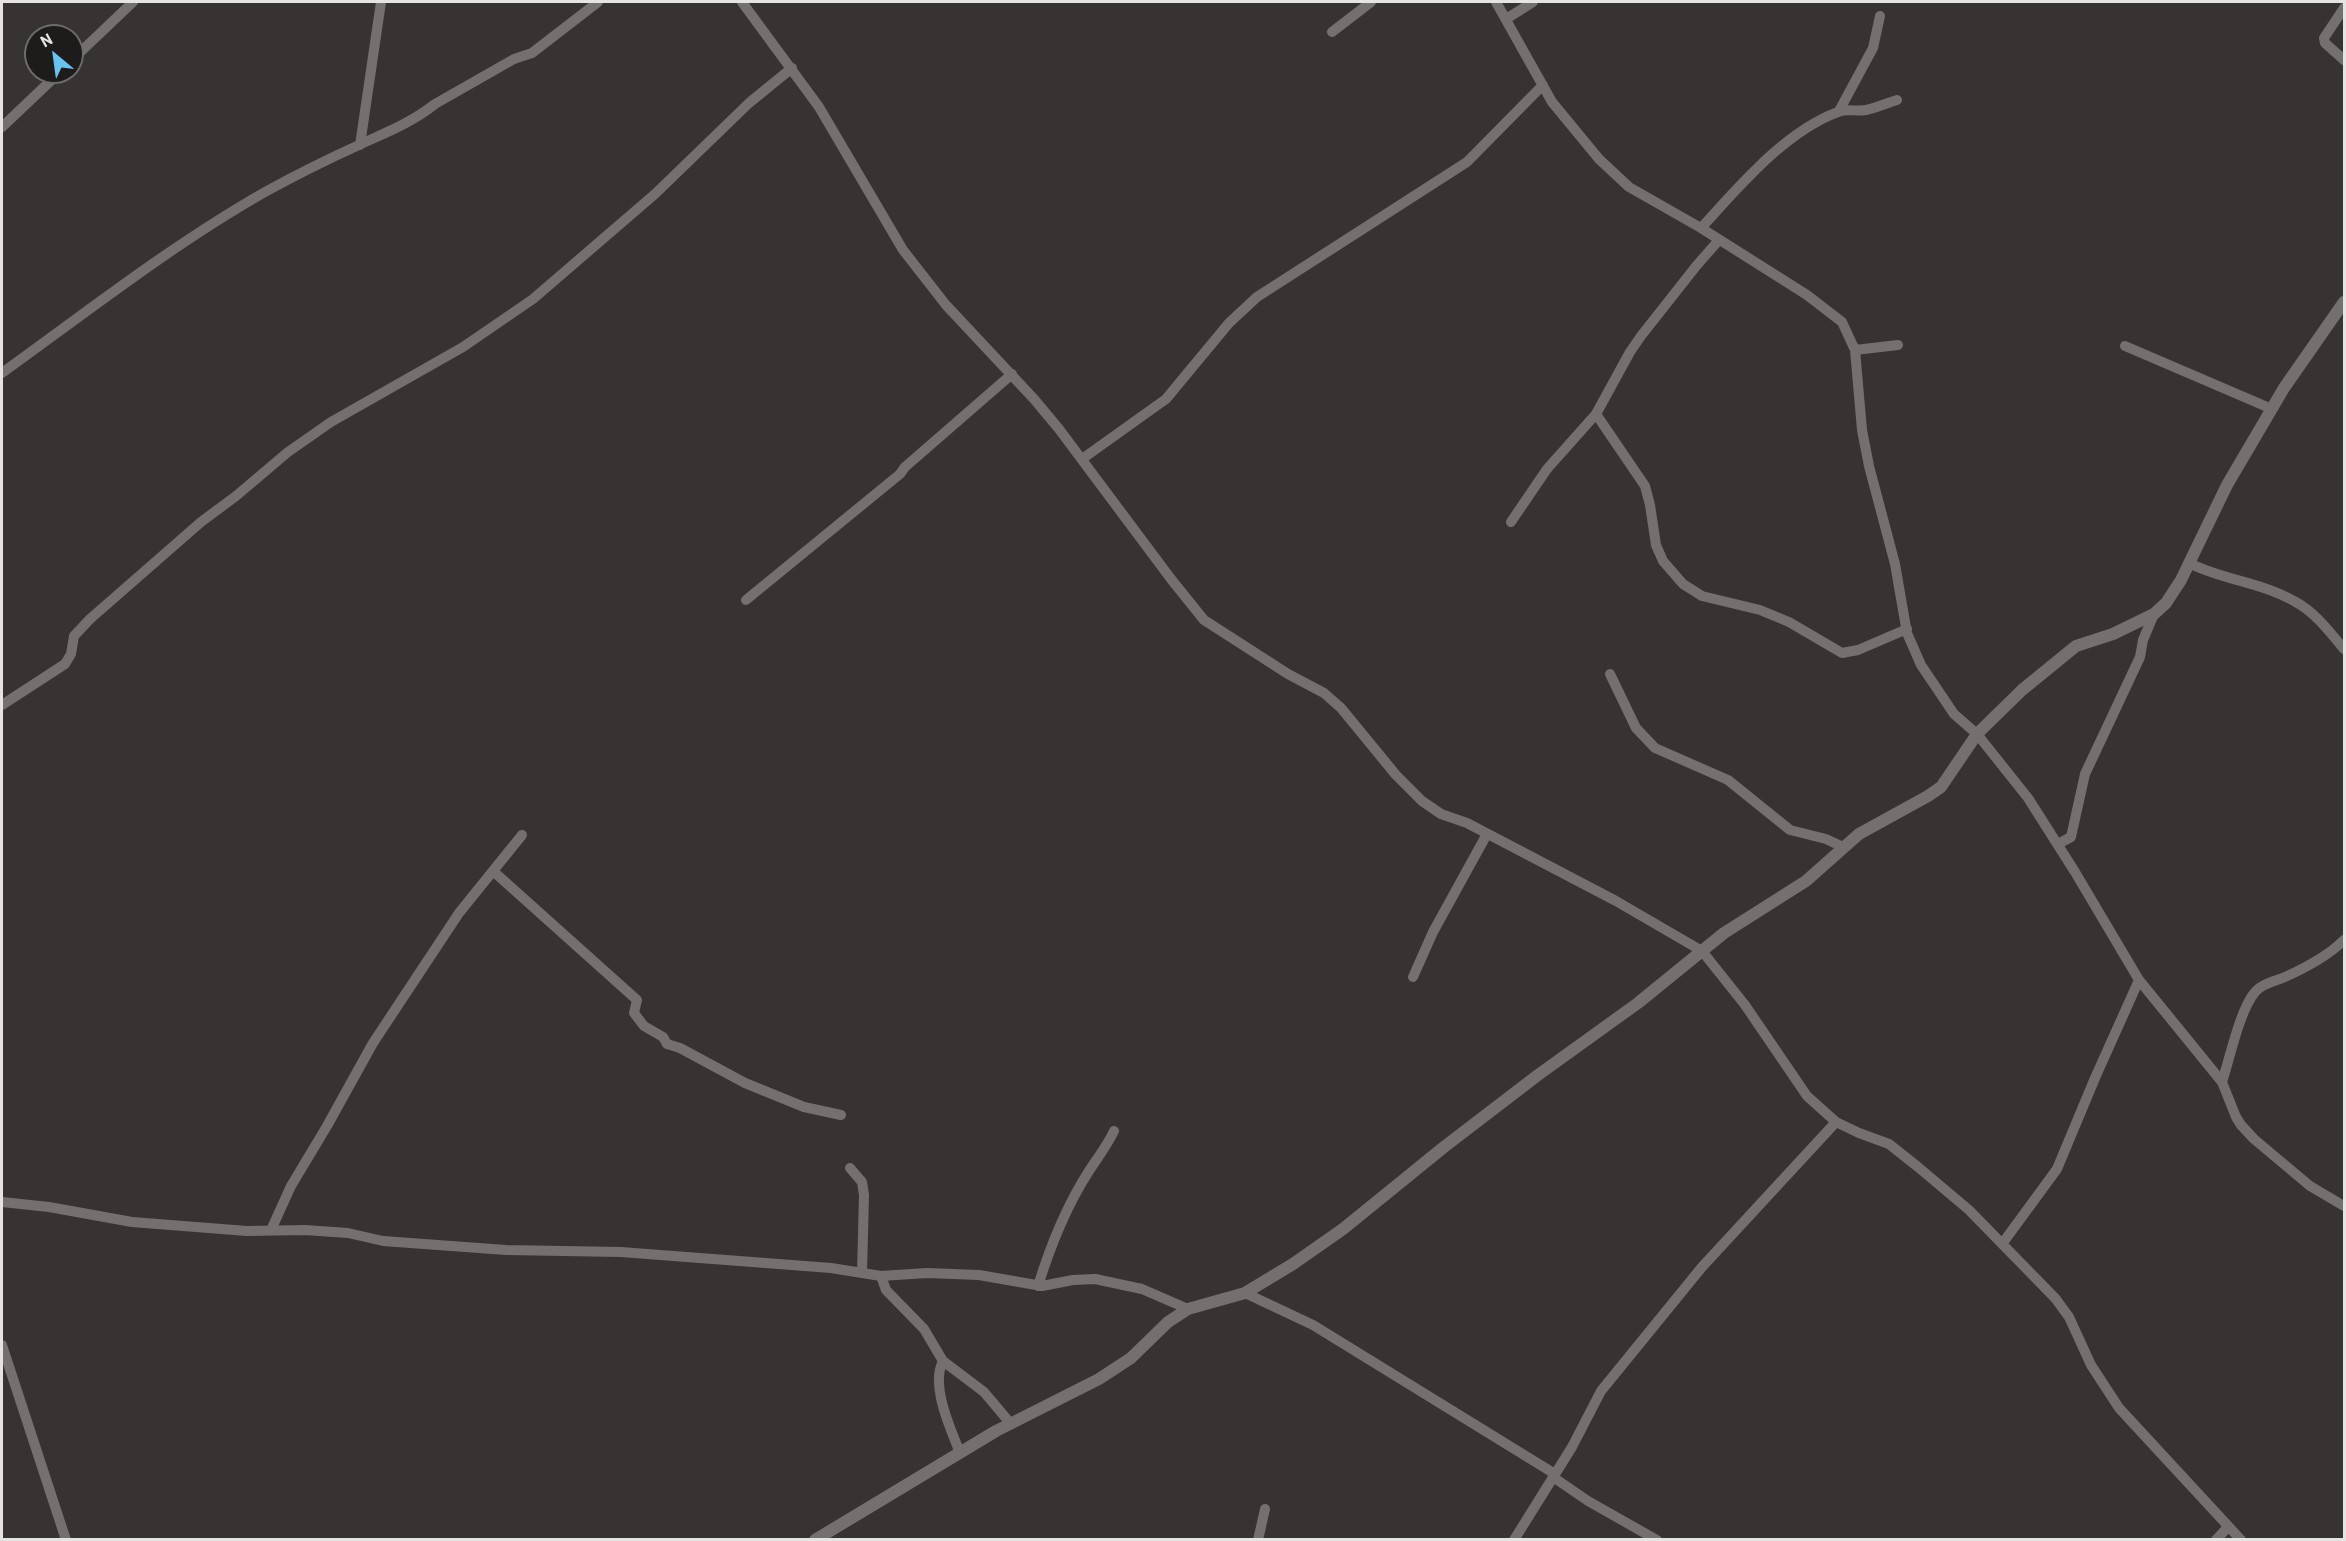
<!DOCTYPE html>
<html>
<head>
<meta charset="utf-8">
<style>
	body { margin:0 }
	#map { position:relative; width:2346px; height:1541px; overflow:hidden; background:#383333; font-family:Barlow,sans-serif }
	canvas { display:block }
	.frame { position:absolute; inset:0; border:3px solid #e6e3e3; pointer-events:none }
	.north { position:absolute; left:24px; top:24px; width:60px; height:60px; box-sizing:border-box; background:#1e1b1b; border:2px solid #6e6b6b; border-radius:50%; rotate:331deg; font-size:16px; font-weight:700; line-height:24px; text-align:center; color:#e6e3e3 }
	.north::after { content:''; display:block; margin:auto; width:21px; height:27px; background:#69c3f1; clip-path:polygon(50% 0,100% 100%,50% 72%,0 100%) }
</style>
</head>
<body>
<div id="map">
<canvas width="2346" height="1541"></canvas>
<div class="frame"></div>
<div class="north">N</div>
</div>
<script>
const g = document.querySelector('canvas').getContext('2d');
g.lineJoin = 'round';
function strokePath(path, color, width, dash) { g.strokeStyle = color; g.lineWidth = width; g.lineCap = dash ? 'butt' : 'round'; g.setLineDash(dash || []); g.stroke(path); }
const minor = new Path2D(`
	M742,2L819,107L903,250L946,305L1034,399L1059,429L1171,579L1204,620L1288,674L1324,693L1341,708L1396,775L1422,801L1441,814L1467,823L1616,901L1702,951L1745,1005L1807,1096L1836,1122L1859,1133L1889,1144L1918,1167L1969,1210L2055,1298L2069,1317L2091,1365L2119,1408L2241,1540
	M1496,2L1552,102L1599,159L1629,187L1701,228L1807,295L1842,322L1855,350L1862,430L1869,466L1895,564L1907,633L1921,665L1954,714L1977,734L2028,798L2075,872L2139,980L2222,1082L2236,1117L2241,1125L2254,1139L2310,1186L2344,1206
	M2344,8L2324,38L2325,43L2344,60
	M1506,19L1533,2
	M1332,32L1371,2
	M72,60L133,2
	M1839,111L1873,48L1880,16
	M2,127L60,72
	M360,145L381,2
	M1701,228C1739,187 1784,132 1838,112C1848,108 1856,112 1866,110C1876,108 1887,103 1897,100
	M2125,346L2272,409
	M1855,350L1898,345
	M2,373C88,311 172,245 265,192C296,175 328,159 359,145C387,132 411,123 435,104L514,59L532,53L598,2
	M1596,414L1645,486L1650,505L1656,545L1663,561L1683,584L1702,596L1760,610L1789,622L1842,653L1858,650L1907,629
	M1082,459L1166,399L1229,323L1257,297L1467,162L1543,85
	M1511,522L1547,469L1596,414L1630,352L1641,336L1697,265L1719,240
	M2189,563C2222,580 2261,582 2294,601C2315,612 2329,631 2344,649
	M746,600L900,474L905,467L1012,374
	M1610,674L1636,728L1655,748L1728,780L1790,830L1826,839L1843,847
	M2,705L65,664L71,654L74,636L90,619L201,522L236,496L288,452L331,422L463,347L533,299L655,194L749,103L792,68
	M2058,844L2071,837L2085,774L2140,657L2143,640L2154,614
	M493,871L637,1000L634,1013L644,1026L663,1037L667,1044L680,1048L745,1083L804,1107L841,1115
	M1413,977L1433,932L1487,834
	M2222,1082C2230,1058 2240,1008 2256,991C2263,983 2276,981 2285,977C2305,968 2329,955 2344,940
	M850,1168L862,1182L864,1195L862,1273
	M2,1202L49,1207L132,1222L247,1231L305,1230L348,1233L383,1241L506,1250L621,1252L831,1268L881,1276L927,1273L979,1275L1042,1286L1073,1280L1095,1279L1142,1289L1188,1309
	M271,1230L291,1186L327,1126L373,1043L459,913L522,835
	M2002,1244L2057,1169L2095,1078L2139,980
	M881,1276L886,1290L924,1329L943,1361L984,1392L1011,1424
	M1038,1286C1050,1247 1067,1205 1089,1171C1098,1157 1107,1146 1114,1131
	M1245,1293L1313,1325L1555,1474
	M2,1345L66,1540
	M943,1361C930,1386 951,1429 960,1453
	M1553,1477L1588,1501L1657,1540
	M1258,1540L1265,1509
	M1514,1540L1572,1447L1601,1391L1702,1267L1836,1122
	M2216,1540L2228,1527`);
const tertiary = new Path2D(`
	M815,1540L996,1431L1099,1379L1131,1358L1168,1322L1188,1309L1245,1293L1293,1264L1343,1229L1444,1147L1538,1075L1638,1003L1724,933L1806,881L1859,834L1928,796L1941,787L1977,734L2022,690L2076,646L2113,634L2154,614L2166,603L2181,580L2227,485L2284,388L2344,302`);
strokePath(minor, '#73706f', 10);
strokePath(tertiary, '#73706f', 12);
</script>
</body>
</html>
